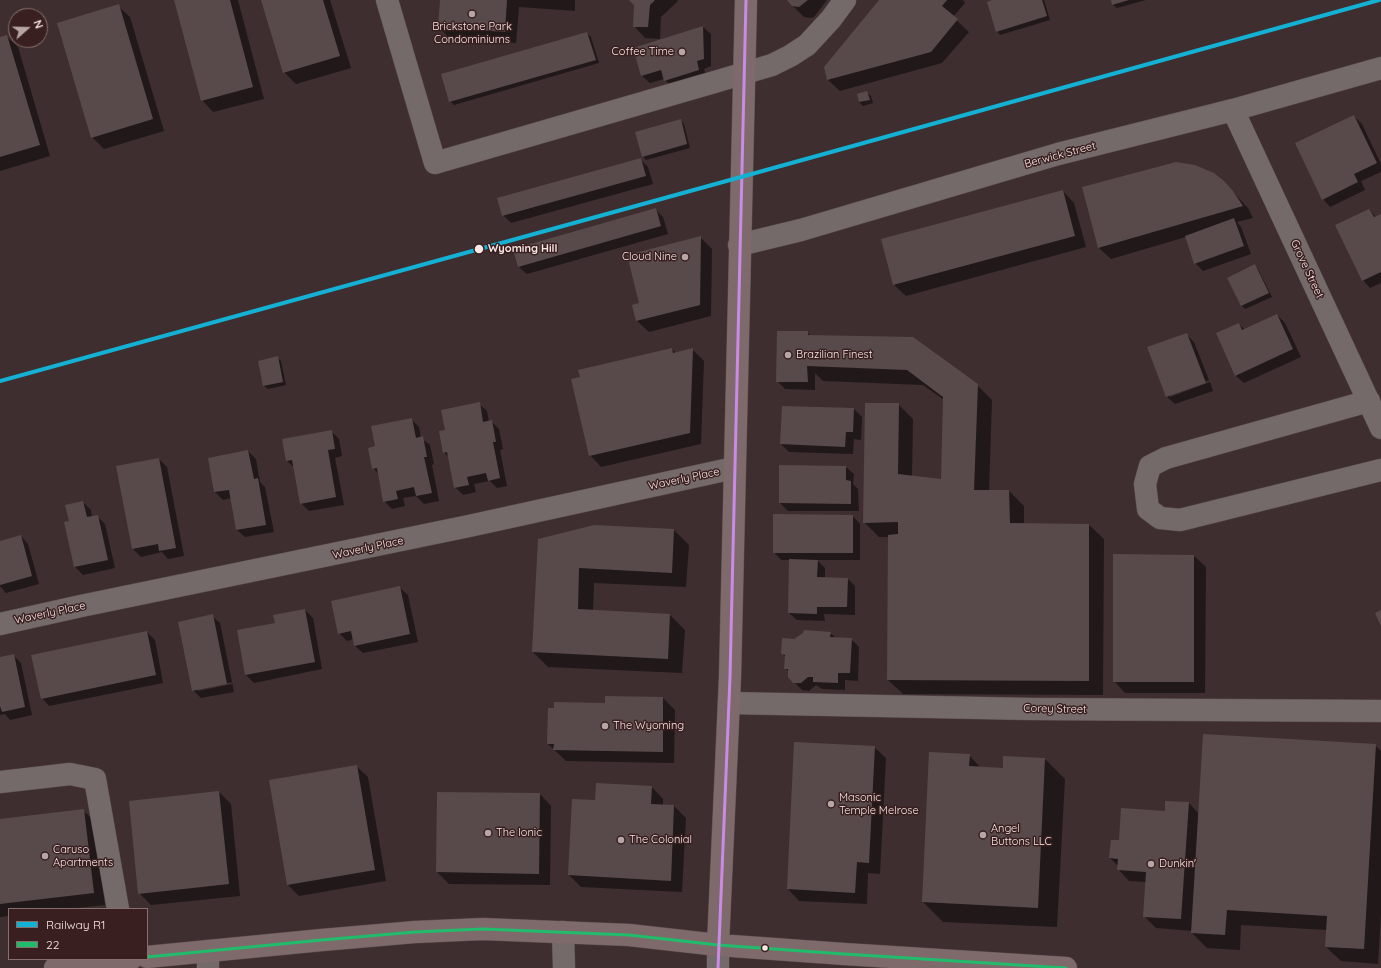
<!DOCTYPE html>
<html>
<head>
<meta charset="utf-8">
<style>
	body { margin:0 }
	#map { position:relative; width:1381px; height:968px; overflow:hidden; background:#3e2e2f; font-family:Quicksand,sans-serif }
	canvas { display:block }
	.legend { position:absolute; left:8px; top:908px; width:140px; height:52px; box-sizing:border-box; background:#391f1f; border:1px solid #866f6f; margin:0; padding:5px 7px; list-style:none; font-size:12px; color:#f9e7e6 }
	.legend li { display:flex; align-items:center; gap:8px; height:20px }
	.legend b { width:20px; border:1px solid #866f6f }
	.north { position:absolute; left:8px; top:8px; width:40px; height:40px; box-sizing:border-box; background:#391f1f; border:1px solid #866f6f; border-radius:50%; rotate:70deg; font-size:11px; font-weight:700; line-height:16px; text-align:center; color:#f9e7e6 }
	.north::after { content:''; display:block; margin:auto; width:14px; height:18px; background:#b8a6a6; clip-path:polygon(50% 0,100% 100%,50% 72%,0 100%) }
</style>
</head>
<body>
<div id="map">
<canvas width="1381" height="968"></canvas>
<ul class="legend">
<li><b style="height:5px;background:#13b2d5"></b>Railway R1</li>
<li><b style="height:5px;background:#20bc6c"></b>22</li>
</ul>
<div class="north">N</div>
</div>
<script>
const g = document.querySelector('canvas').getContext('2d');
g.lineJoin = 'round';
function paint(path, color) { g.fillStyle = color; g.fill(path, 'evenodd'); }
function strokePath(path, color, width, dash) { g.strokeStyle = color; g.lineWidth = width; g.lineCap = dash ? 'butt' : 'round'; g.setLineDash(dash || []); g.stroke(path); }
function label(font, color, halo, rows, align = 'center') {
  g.font = font + ' Quicksand,sans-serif'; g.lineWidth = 3; g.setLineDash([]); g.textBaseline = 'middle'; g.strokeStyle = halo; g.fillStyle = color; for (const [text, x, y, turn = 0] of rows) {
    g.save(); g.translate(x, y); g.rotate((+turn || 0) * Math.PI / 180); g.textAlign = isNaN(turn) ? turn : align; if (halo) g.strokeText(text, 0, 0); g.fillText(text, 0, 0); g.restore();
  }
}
const shadow = new Path2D(`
	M175,0H238L264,99L213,112L202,100Z
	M262,0H330L351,68L296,84L284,72Z
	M441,0H575V11L519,7L516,43L450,39L439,27Z
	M631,0H677L678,1L661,17L660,39L645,38L634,26L635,5Z
	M789,0H827L814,17L811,18L804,17L790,3Z
	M880,0H963L965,3L953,17L969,32L942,63L840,91L828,80Z
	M995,0H1044L1050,20L1000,35L997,31Z
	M1112,0H1146L1117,8L1113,5Z
	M118,6L130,17L164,131L104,149L92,137Z
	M703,27L711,34V66L704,69L707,78L673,88L664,79L650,83L642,76Z
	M587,33L591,37L599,63L454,105L450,101Z
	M6,36L18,47L50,156L0,171V38Z
	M867,93L871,96L873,103L863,106L859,102Z
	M1354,116L1362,124L1381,164V172L1361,181L1365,190L1330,207L1323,199Z
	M680,120L684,124L690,148L646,160L643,156Z
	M640,159L648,167L653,184L511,223L503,215Z
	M1083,188L1232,191L1248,208L1253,218L1237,222L1241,227L1251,254L1203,271L1195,263L1186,237L1111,259L1099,248Z
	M1063,191L1074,203L1086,247L906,296L894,285Z
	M655,209L663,217L668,234L527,274L519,267Z
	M1369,210L1376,217L1381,215V283L1370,288L1363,280Z
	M701,238L712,249L711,316L649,332L637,321L640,304Z
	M1255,265L1258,269L1272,297L1245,309L1242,306L1228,278Z
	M1277,315L1285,323L1301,357L1244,383L1236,376L1217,334L1239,324L1245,330Z
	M807,332L811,336L977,385L992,400L989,491H1009L1024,506V524L1089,525L1104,539L1103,695L903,694L888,680L889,537H879L864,522L898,404L913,419L912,477L942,480L944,400L923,385L823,381L815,373V390L785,389L777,381Z
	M1186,334L1194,342L1209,380L1170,395V397L1210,382L1213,391L1175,404L1167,397Z
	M672,349L676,353L693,350L704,361L701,444L601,467L590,455L581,378Z
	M277,357L281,361L286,385L268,389L264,386Z
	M479,404L487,411L489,422L491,421L499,429L503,449L500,450L507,486L497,488L490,481L474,484L476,492L463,495L455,487L449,458L444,452L446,430Z
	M854,409L862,417L861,440L854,439L853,454L789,452L781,444Z
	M411,419L419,427L421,438L430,445L434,464L432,465L439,501L424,504L416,496L403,498L405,506L392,509L384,501L379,474L373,468L376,447Z
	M331,431L339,439L342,456L335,458L344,505L309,511L301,503L295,468L287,461Z
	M248,451L256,459L260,482L265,487L274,532L245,537L237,530L231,498L223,500L215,492L209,459Z
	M159,459L167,467L184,556L168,559L162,552L141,557L133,549L117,467Z
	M846,467L854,474L853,484L858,489L859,511H788L780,503Z
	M83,502L91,510L92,517L97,516L105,524L115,568L83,575L75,567L70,522Z
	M853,516L860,524V560H817L825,568V578H847L855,586V615L824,614L825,621L797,620L789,613L790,560H781L774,552Z
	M674,530L689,545L686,587L594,583L593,611L670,615L685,630L682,673L548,667L533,652L539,540Z
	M21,536L28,544L39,584L6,593L0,586V542Z
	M1194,556L1206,567L1205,693H1125L1114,681Z
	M400,588L408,595L418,642L363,653L355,646L353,639L347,641L339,633Z
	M305,610L313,618L322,669L254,683L246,675L276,623Z
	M212,616L220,623L234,692L201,698L193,690ZM232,682V684L198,691V689Z
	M147,632L155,640L163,683L49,706L42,698Z
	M830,633L836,638L851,639L859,647L858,681L845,680V690L822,689L816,685L809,691L802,690L794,682L789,672L785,668L786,657L782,654L794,640Z
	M13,655L21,663L32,715L10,720L5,714L0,715V658Z
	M606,697L663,698L675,710L674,763L566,761L548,744L606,704Z
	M1375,745L1381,751V915L1378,964L1341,961L1326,947L1327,930L1241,925L1240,950L1207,948L1192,933L1193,931L1156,928L1144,916L1147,882L1129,881L1118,869V866L1110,858L1120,841L1166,812L1189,803L1199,814Z
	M874,747L886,758L880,874L868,873L867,904L799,901L788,889Z
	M969,755L981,768L1004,769L1045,759L1065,779L1057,927L943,922L923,902Z
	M356,766L368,777L386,881L299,896L288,885Z
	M652,787L663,799V806H674L686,818L682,892L581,887L569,875L596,801Z
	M219,792L231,804L240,896L151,905L139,893Z
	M438,793L540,794L551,806L550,885L449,884L437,872Z
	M83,810L95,822L105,905L68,909H9V916L0,917V820Z`);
const building = new Path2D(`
	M174,0H230L253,87L201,101Z
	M261,0H323L340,56L283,73Z
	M440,0H507L505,32L438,27Z
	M629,0H655L650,5L648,27H633L634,5Z
	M787,0H808L799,7L792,6Z
	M879,0H947L942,6L958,19L931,52L827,80L824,67Z
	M992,0H1042L1047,16L996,32L987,2Z
	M1111,0H1129L1112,5Z
	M119,4L153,119L91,138L57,23Z
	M703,26L704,59L697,61L699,70L664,81L661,70L641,76L633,48Z
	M587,32L596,60L449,102L441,74Z
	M7,35L40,145L0,157V37Z
	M867,91L870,100L859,102L857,94Z
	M1354,115L1377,163L1354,174L1358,182L1322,200L1295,143Z
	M681,119L687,144L642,157L635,132Z
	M641,158L646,176L502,216L497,198Z
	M1176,162L1195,165L1214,173L1224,181L1233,191L1243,206L1098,248L1082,187Z
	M1063,190L1075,236L893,285L881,239Z
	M656,208L661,226L518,267L513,249Z
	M1369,209L1374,217L1381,214V272L1362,281L1335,225Z
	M1234,218L1244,246L1194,264L1185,236Z
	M701,236L700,305L636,321L632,305L639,303L627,255Z
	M1255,264L1269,293L1241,306L1227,278Z
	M1277,314L1293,349L1235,376L1216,333L1239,323L1242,330Z
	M777,331H808V335L913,337L978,384L974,490H1009L1010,523L1089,524V681L887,680L888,535L898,534V522L863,523L865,403H899L898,474L941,479L943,397L907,370L807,366L808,382H776Z
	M1187,333L1206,383L1166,397L1147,347Z
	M672,348L673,353L693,348L690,433L589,456L571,379L580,377L578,370Z
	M278,356L283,382L263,386L258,361Z
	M480,402L483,422L492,420L496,442H493L500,478L488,481L486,473L467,477L469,485L454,488L447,452L443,453L439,431L445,430L441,410Z
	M782,406L854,408L853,432H846L845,447L780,444Z
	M412,418L416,438L423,436L427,457H424L432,493L416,496L414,487L396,491L398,499L383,502L377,468L372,469L368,448L375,446L371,426Z
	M332,430L335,449L328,450L336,497L300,504L292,460L286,461L282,439Z
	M248,450L254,479L258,478L266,525L236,530L229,490L214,492L208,458Z
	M159,458L176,548L159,551L158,544L132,549L116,466Z
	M779,465L846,466V480L851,481V504L779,503Z
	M83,501L87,517L98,515L108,560L74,567L64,522L69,521L65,505Z
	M773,514L853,515V553H773Z
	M594,525L674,529L672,573L579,568L578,609L670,614L668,659L532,652L538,539Z
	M21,535L32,576L0,585V541Z
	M1113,554L1194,555V682H1113Z
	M789,559L818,560L817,577L848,578L847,607H817V614L788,613Z
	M400,586L410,634L354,646L351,631L338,634L331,601Z
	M305,609L315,662L245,675L237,630L275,623L273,615Z
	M1381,610V626L1375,613Z
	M213,614L227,684L192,691L178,622Z
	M804,630L831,632L830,637L852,638L850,673H838V683L813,682V677H808L801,683H793L788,677V669H784L785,655L781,654L782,638L794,639L803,633Z
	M147,631L156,675L41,699L31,655Z
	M14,654L25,707L2,712L0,706V657Z
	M605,696L663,697V752L553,750L554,744H547L548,708H554V702L605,703Z
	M1203,734L1376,744L1364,949L1325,947L1327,916L1227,910L1225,935L1191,933Z
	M794,742L875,746L869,863L857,862L855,893L787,889Z
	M929,752L970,754L969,766L1003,768V756L1045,758L1038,908L922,902Z
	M357,765L375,870L287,885L269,780Z
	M596,783L652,786L651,804L674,805L671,881L568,875L572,799L595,800Z
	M219,791L229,884L138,894L129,801Z
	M437,792L540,793L539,874L436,872Z
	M1165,801L1189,802L1181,919L1143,917L1146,872L1117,870L1118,859L1109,858L1111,840H1119L1121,808L1165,811Z
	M84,809L94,893L0,904V819Z`);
const minor = new Path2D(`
	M387,0L435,163L718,81L772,65L790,56L807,45L831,19L845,0
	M1233,110L1381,428
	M739,245L801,230L1058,154L1233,110L1381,68
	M1369,401L1166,458L1150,466L1145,484L1148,509L1160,518L1180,520L1381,470
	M0,624L81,606L469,526L734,468
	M729,703L1031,709L1381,711
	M0,782L70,774L95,779L118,909
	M563,932L564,968
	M208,951V968
	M718,968V945`);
const major = new Path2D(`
	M718,945L730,677L746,0
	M147,957L322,940L415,932L483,929L629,935L718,945L844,954L1066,968
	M55,968L90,963L131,959`);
const bus1 = new Path2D(`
	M147,957L322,940L415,932L483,929L629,935L718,945L844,954L1066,968`);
const bus2 = new Path2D(`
	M718,968L730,677L746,0`);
const rail1 = new Path2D(`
	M0,381L741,177L1379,0`);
const markers = [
	[472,14,4,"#b8a6a6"],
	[682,52,4,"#b8a6a6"],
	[479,249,5,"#f9e7e6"],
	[685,257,4,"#b8a6a6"],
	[788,355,4,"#b8a6a6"],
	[605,726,4,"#b8a6a6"],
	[831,804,4,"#b8a6a6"],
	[488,833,4,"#b8a6a6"],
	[983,835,4,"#b8a6a6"],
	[621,840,4,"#b8a6a6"],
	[45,856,4,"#b8a6a6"],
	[1151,864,4,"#b8a6a6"],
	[765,948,3.5,"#f9e7e6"]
];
const poiNames = [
	["Brickstone Park",472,27,"center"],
	["Condominiums",472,40,"center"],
	["Coffee Time",674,52,"right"],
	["Cloud Nine",677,257,"right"],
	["Brazilian Finest",796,355],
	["The Wyoming",613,726],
	["Masonic",839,798],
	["Temple Melrose",839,811],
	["Angel",991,829],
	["Buttons LLC",991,842],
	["The Ionic",496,833],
	["The Colonial",629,840],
	["Caruso",53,850],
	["Apartments",53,863],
	["Dunkin'",1159,864]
];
const streetNames = [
	["Berwick Street",1060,155,-15],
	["Grove Street",1307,269,65],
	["Waverly Place",684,479,-12],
	["Waverly Place",368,548,-12],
	["Waverly Place",50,613,-12],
	["Corey Street",1055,709,1]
];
const stopNames = [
	["Wyoming Hill",488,249]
];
paint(shadow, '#0007');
paint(building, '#584a4b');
strokePath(minor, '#5b4d4d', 23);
strokePath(major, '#5b4d4d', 23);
strokePath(minor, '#756a6a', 22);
strokePath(major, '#7e6a6b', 22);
strokePath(bus1, '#20bc6c', 3);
strokePath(bus2, '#ca8be6', 3);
strokePath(rail1, '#13b2d5', 4);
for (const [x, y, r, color] of markers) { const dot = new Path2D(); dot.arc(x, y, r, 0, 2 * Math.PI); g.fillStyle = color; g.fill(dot); strokePath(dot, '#391f1f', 1.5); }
label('11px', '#f9e7e6', '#391f1f', poiNames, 'left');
label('11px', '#f9e7e6', '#391f1f', streetNames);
label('bold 11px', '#f9e7e6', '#391f1f', stopNames, 'left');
</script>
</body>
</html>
